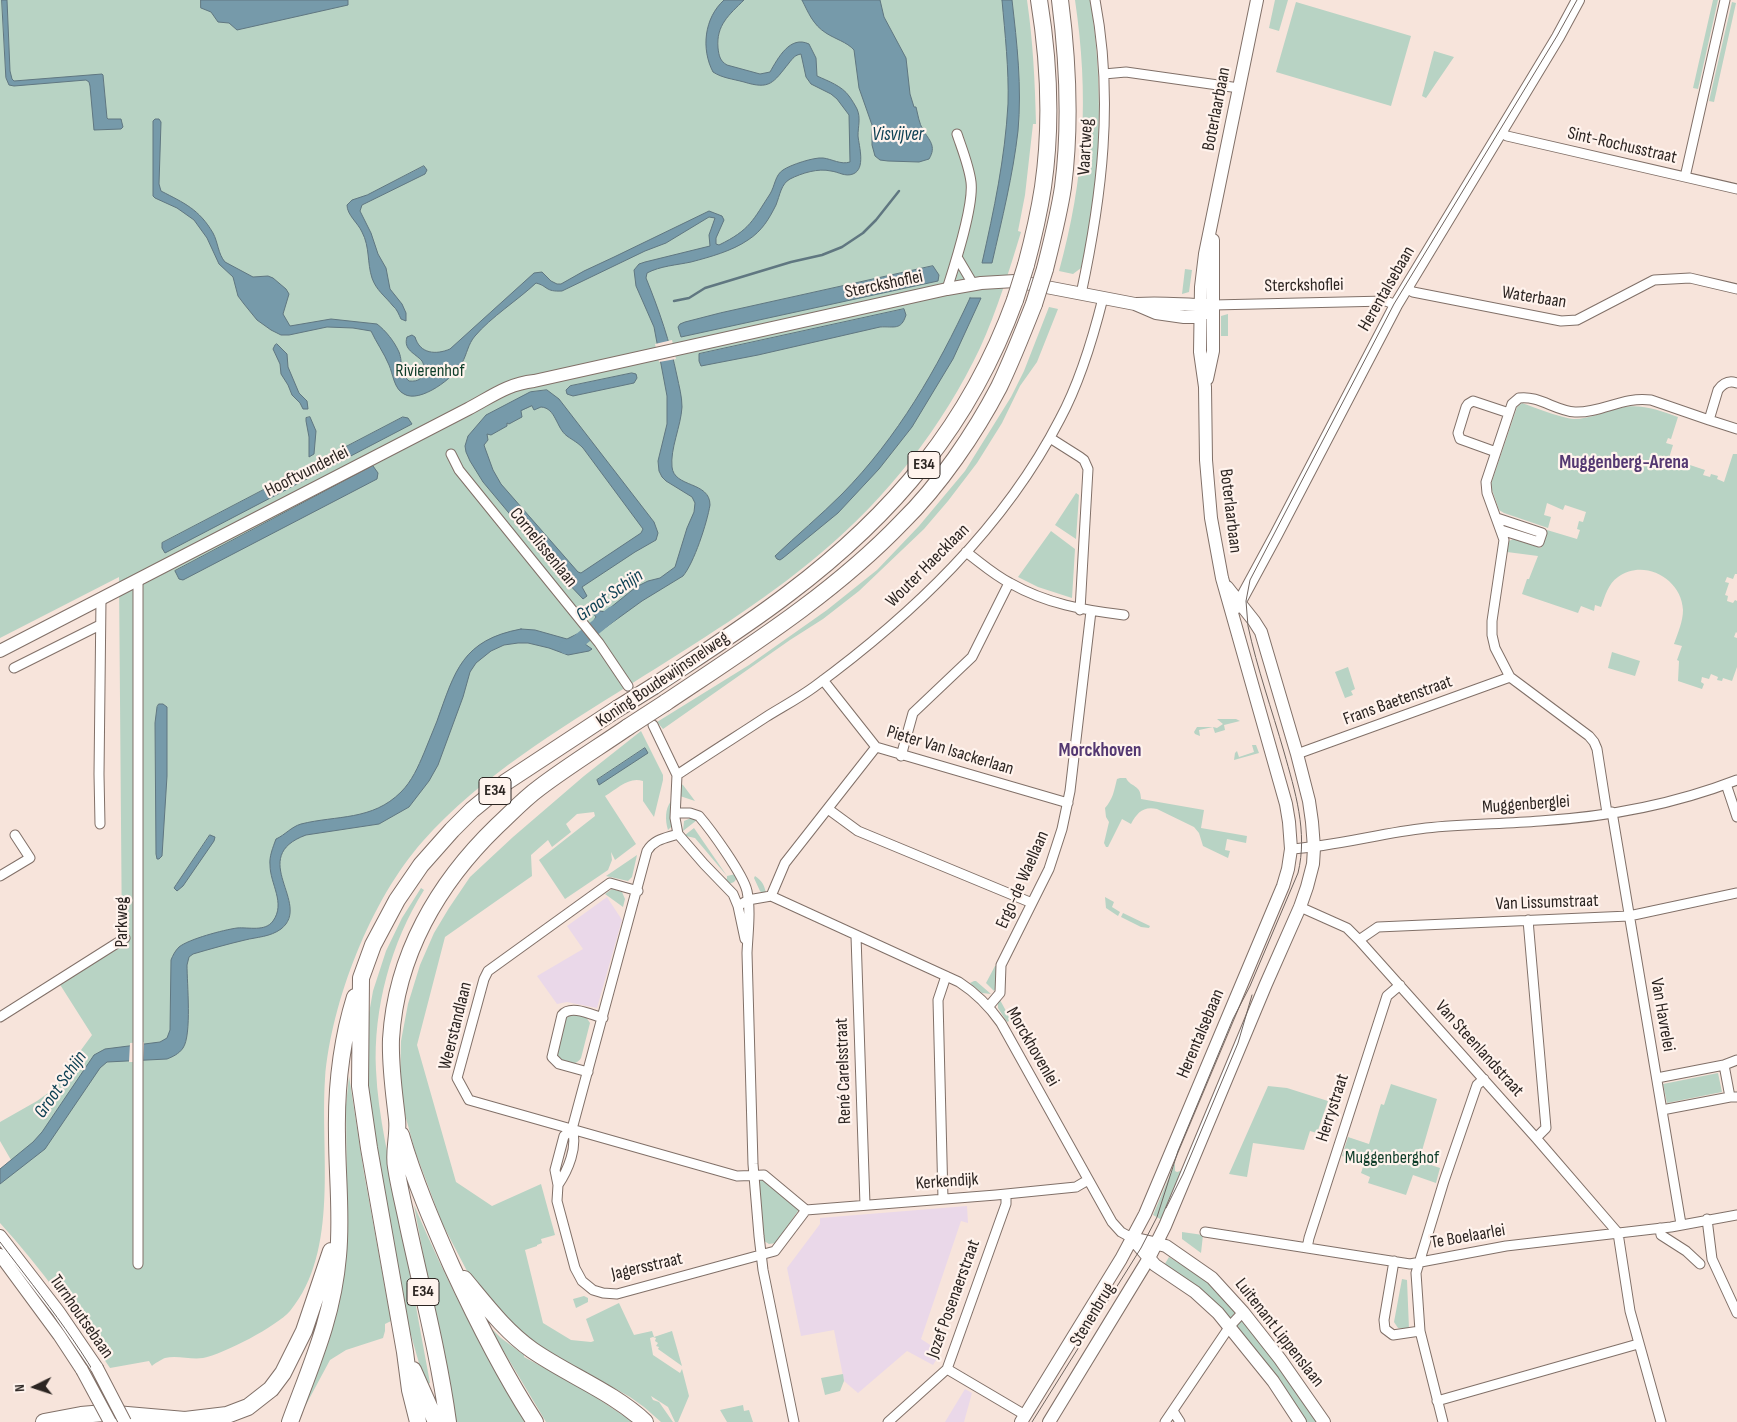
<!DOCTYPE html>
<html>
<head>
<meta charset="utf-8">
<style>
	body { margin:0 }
	#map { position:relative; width:1737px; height:1422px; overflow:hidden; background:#f7e4db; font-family:"Sofia Sans Condensed",sans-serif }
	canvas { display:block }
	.north { position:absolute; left:10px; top:1362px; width:50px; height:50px; -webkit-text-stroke:4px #fff3ed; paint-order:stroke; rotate:266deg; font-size:14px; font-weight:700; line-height:20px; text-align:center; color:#2c2522 }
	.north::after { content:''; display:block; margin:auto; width:18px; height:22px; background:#2c2522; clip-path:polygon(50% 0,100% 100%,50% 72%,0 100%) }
</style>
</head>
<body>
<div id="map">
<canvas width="1737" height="1422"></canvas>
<div class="north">N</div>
</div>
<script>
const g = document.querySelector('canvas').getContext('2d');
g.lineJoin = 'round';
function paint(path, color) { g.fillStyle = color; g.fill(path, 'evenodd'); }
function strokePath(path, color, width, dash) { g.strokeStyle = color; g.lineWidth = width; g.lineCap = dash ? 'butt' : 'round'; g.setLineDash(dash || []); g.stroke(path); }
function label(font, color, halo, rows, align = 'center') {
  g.font = font + ' "Sofia Sans Condensed",sans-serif'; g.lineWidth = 4.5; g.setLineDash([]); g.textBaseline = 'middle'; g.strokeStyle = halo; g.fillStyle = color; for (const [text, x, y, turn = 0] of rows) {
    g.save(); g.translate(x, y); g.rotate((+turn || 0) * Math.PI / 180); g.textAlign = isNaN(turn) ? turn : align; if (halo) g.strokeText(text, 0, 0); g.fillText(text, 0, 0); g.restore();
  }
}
const education = new Path2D(`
	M607,897L622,920L597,1008L567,1002L557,1004L537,976L583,949L567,926Z
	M967,1206L968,1223L961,1221L921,1339L941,1352L933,1365L907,1351L858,1393L844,1381L834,1330L801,1336L787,1268L820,1224V1218Z
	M965,1389L972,1393L964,1422H945Z`);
const green = new Path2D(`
	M0,0H1027C1033,41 1035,82 1036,124H1033L1025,195L1018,231L1021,232C1009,271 997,311 980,348C943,426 887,498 821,553C762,603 696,643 631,684C558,730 481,776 423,841C371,899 331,1002 325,1079C320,1151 340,1251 290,1311C277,1326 224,1354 203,1358C191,1360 177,1355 165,1358C162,1359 154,1364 152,1366L149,1361L110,1368C76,1317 41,1268 0,1223V1169L11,1160L0,1141V1122L37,1101L51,1091L92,1035L59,983L122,945L119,577L0,638Z
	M1075,0H1090C1100,57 1101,125 1096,182C1093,211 1087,240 1081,268L1073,274L1059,271C1085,178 1089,95 1075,0Z
	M1275,0H1288L1279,31L1269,28Z
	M1713,0H1718L1698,89L1693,88Z
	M1296,2L1411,36L1391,106L1276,72Z
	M1732,2L1736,3L1714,102L1709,101Z
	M1434,51L1454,57L1426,98L1422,96Z
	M1185,269L1192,270L1189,292L1182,294Z
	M1049,307L1058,309L1037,362L1020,386L1002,423L977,463L948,501L924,529L859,591L823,619L790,640L663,729L657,722L749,665L827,610L877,570L919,526L965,471L1011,397L1024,371Z
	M1228,314V336H1221V316Z
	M1522,403C1536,408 1561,418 1574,419C1589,419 1604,412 1619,408C1640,403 1658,410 1678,417L1671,439L1668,438L1666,443L1673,445L1669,458L1705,470L1703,475L1710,477L1711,474L1718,476L1717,479L1724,482L1733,454H1737V574H1735L1733,579L1727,577L1725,582L1729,583L1725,595L1728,596L1727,601L1733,603L1735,600L1737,601V633L1736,632L1734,637L1737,638V667L1732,681L1723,678L1722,681L1717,680L1718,677L1711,674L1709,679L1702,677L1701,682L1704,684L1702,689L1678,681L1679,661L1677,660L1682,646L1674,644C1678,633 1683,621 1683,610C1682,579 1644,558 1618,577C1608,584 1605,596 1601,607L1595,605L1594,611L1581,606L1578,613L1522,594L1527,579H1529L1538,556L1507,552L1509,541L1513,539L1541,548L1547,530L1577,539L1580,530L1577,529L1579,521L1583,522L1586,512L1565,505L1563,510L1547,503L1544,515L1551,517L1548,528L1504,513L1499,510L1491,487V484L1517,407Z
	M1076,493L1079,495L1076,539L1055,525Z
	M1051,531L1075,549L1072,598L1038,587L1018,577Z
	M1612,652L1640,661L1635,676L1608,668Z
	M1348,667L1355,689L1351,691L1353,695L1345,698L1335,672Z
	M1217,719H1236L1240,721L1224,725L1225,730L1215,733L1213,727L1199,730L1200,736L1195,734L1194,732L1197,727H1213L1217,728L1223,724Z
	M641,731L663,775V780L654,817L643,801V781C629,776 617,789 605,796L636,844L615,860L611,852L612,860L608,870L565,899L539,860L595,816L594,812L577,814L566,824L571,832L552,847L548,840L531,855L532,876L445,937L417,1045L456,1182L492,1206L541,1184L555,1235L541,1239L542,1243L537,1245V1246L525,1250L543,1323L571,1340L591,1342L594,1341L586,1319L619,1303L634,1335L652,1331L654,1337L672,1331L682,1366L658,1349L659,1347L656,1346L658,1343L655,1341L656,1338L653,1337L650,1338L653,1355L680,1373L682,1369L689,1396L678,1422H675L668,1407L651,1396L653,1400L659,1402L673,1422H661L644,1407L630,1397L542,1348L531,1340L503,1314L467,1271L442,1223L415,1151L404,1111L400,1082L401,1041L408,1004L420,965L434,933L449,908L470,877L513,837L584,776Z
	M1252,745H1256L1259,753L1234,760L1235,753L1237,751L1239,757L1254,752Z
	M1120,778H1126C1131,788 1141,784 1141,799L1204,810L1201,828L1247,836L1246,843L1227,839L1225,850L1230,851L1228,858L1203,846L1199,833L1194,827L1157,809C1143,806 1137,813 1131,824L1122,819L1108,847H1106L1104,843L1109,822L1106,817L1105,808C1113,799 1114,791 1117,779Z
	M681,784L683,785L695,801L680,796Z
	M671,801L673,825L668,830C665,820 665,809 671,801Z
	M691,818L697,820L683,831L684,821Z
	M694,828L727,876L736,874L737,878L734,882L729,884L722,878L727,879V876L695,838L686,836L685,835Z
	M637,855L632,877L628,881L606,876Z
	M755,876C762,881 764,884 766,893L764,895L760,891L754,878Z
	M421,888L424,890C391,942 373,1009 376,1070C378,1117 390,1162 398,1208C409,1266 419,1325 430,1383L427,1384L424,1381L411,1335L406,1327L368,1103V1019L373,991L386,951L402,918Z
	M612,889L622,892L625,899L623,907L605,894Z
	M1105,897L1114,902L1112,907L1120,912L1118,916L1106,908Z
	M1123,913L1150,926L1149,928L1141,927L1121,917Z
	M995,966H997V986L994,991L986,983Z
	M974,981H976L991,994L982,993L970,983Z
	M1000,1000L1011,1020L1007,1022L998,1008V1001Z
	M571,1013L586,1017L590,1023L581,1058C575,1068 562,1063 556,1056L565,1018Z
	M1718,1073L1722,1092L1667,1103L1663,1084Z
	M349,1076L364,1173L391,1321L385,1324V1331L383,1338L346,1350L330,1360L301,1414L318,1371L331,1331L347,1227L346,1105Z
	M1391,1084L1437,1099L1419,1161L1440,1168L1436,1183L1413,1175L1406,1195L1368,1183L1370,1177L1361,1173L1364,1164L1342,1156L1348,1137L1369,1144L1381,1104L1384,1105Z
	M1268,1086L1287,1088L1328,1101L1317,1133L1310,1131L1304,1150L1253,1143L1247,1177L1229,1174Z
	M1175,1163V1171L1177,1172L1183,1170L1162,1220L1153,1215Z
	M759,1178H764L800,1208L776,1243L769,1244L764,1241Z
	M414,1205C446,1280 483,1352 526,1422H454Z
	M1182,1232L1203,1235L1201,1253L1182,1239Z
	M1169,1257L1206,1280L1237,1310L1230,1319L1163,1267Z
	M1402,1279L1407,1280L1409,1329L1398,1328L1394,1322Z
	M584,1296L588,1298V1302L576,1308L573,1299Z
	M1243,1320L1279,1366L1318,1422H1305L1235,1326Z
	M488,1325L501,1338L524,1355V1357L585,1390L633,1422H546Z
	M843,1374L844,1381L840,1391L825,1395L821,1378Z
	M743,1405L744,1411L749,1410L753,1422H727L720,1410Z`);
const water = new Path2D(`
	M2,0H7L10,71L12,79L14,81L102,74L103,75L107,118L108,119H121L123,127L121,129L94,130L90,86L89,82L86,80L14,86L9,85L6,78Z
	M201,0H348V5L237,30L229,23L218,22L211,12L201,8Z
	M724,0H744C729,15 716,25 718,48C719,56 720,61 727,65L760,74L770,72C778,58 790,35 809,44L816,58L817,76C828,81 842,86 849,96C852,100 855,105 857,109C861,118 858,126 858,136C859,146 866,169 853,174C845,177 839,172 831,171C818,168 802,173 790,179C781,184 780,195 776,205C769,219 762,231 748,240C732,251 710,257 691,262C677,265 660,266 647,273L646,278C659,310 670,342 677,376C679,386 682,396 682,407C681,426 670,449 672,467C674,488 710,481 710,505C707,523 694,563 683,576L642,601L602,630L594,620L596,617L589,608L595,604L600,611L605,612L636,587L648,581L660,578L675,567L687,528L694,512L695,503L692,497L666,481L662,477L659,471L658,461L667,424V396L654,327L636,286L634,270L639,264L645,262L710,246L709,235L715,218L709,217L666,243L645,251L562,291C545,292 548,286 536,283C518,300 491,317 475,336C468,344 467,354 462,363C455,377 420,404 404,394C394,389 393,374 389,365C384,353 376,342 371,331L353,328L327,327L289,335H281L271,330L257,320L244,304L238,296L233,277L219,264L207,238L194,220L177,208L155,198L153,196V121L155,119H159L161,122L159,184L161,191C184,203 199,209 213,233C218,242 218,254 225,262L253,277L268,276L273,278L286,289L289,294L283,314L290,326L331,319L377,324C386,331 394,341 399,352C404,365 397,370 409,381C419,382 423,378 426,369C424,366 423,363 422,361C415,353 403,350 407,337L412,335L415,337C420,354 436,355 450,349L534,273L542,272L551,281L557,284H561L584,271L614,257L709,211L722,216L724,220L716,238V244L719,245C750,230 753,220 770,194C775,186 775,175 783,170C790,165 814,157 823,158C832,159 841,165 850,162L849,115L837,99L831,94L811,84L806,77L801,54C795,55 793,58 789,63C773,83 770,90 744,82C733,79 722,78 713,72C701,49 704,18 724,0Z
	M802,0H880L884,17L906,58L910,94L914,107H916C918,115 919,123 923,130C929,140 937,146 929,159L919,162L888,161L880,160L875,156L872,145V125L859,88L854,50C847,42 835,39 826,33C813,25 808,12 802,0Z
	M1002,0H1012C1017,43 1022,87 1018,131C1013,175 1002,219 992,263H982C994,210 1005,158 1008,104C1009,69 1005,34 1002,0Z
	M424,166L427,170L425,174L362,205L360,211L371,233L378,254L386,268L390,289L402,304L406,313V321L401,319C399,315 397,309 393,306C385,296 376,290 372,278C367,263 370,247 362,232C358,223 347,215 347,205L352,200L367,195Z
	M933,266L939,275L938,281L681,337L678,327L680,324L685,322L720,313Z
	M970,298H981L953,359L912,427L879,469L838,513L783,558L780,560L777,559L775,556C797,535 820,516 842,494C898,437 937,369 970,298Z
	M904,309L906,315C901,331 894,326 880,327L758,355L701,366L699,361V354Z
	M277,344L287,354L288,367L299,393L307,401L308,409H303L300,403L292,395L288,385L281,374L280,364L273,349L275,345Z
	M632,373L636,374L637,378L634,383L573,396L567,394L566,390L570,386Z
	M547,390L559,399L654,522L658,533L656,540L635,552L582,587L587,596L583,599L564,579L483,482L470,461L466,452L465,446L468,436L486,415L530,392ZM532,406L534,410L541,407C556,408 556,428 567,436C574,441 577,442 583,448L643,529L641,533L581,573L578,572L501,484L493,470L485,448L484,445L488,440L487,434L491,435L507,426V423L509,424L522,417L521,411Z
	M310,417L316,431L314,454L309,457V437L306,421V418Z
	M403,417L408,418L412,424L165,553L162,548V543Z
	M373,466L378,473L377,479L183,580L179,579L175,571Z
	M521,629L535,630L567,639L577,634L585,644L592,649L589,651L568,655L549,648L528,643H518L504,645L491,651L476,663L470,672L463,697L438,765L429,781L409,807L379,824L306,835C246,857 313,904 281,929C270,937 257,937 245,940C228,944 210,949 193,954L189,957L187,965C187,983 192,1035 183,1048C179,1054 172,1057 167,1059L107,1062L100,1068L45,1149L0,1184V1169L33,1142L42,1132L94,1055L105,1049L160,1042L167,1038L170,1030L171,960C173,955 175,951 179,947C189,939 223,930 237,928C249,927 265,932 273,921C286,903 270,884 270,865C269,857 273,847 276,839C285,835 291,827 301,824C337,815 372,821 401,792C412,781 418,767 424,753C428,742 433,732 437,721C455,671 462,640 521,629Z
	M159,704H163L167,707V776L162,856L159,859H157L156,854L155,723L157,707Z
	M645,748L648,753L599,785L597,780Z
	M210,835L215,837L214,841L183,886L177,891L174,888L176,885Z`);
const pier = new Path2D(`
	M672,340L676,359L659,362L655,344Z
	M144,1042L143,1062H129L130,1043Z`);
const stream = new Path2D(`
	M674,301L689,298L705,288L791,262L822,255L842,247L863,233L876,220L899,191`);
const river = new Path2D(`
	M566,647L574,645L613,613`);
const streetTunnel = new Path2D(`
	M628,686L648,717`);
const street = new Path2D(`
	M1104,74L1126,72L1239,88
	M1500,132L1507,136L1737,189
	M1685,177L1725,0
	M957,257L973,284
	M1406,288L1413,292L1561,321L1577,320L1654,280L1690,278L1737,289
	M947,289C955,264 974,206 971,182C969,166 962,149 957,134
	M1081,294C1102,196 1114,99 1095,0
	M1213,305L1386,301L1396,305
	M1737,383C1729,380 1723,383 1718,390L1709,420L1737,429
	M1050,438L1080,457L1084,460L1088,469L1080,610
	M1496,452L1460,439L1458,433L1466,407L1468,404L1473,401L1509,413
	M451,454L459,470L599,643L628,686
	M1497,518L1542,533L1539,542L1501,530
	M966,552C981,563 994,575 1010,583C1047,604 1083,610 1124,615
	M138,580V1264
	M14,668L100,625
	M823,680L876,747L1068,803
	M653,725L677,775
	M1297,754L1510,677
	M901,756L913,713L972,657L1009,583
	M677,775C707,755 737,736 766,717C782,707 799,698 814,687C912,615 1004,528 1060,419C1080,382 1093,338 1103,298
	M677,775L675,818L678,834L704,864L733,894L738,906L745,939
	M1726,784L1737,817
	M828,809L858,831L1032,903
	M1612,812L1681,1224
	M676,813H690L699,816C711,830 743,874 747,891C751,910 748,932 747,953L753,1164L759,1236L763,1270L794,1422
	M1607,813L1597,749L1594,742L1589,736L1510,677L1495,648L1492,635V621L1504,540L1487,493L1486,482L1512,404L1519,398C1538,395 1556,411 1575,412C1602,413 1623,396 1651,400L1709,420
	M100,824L99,774L101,599
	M1291,849C1337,846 1381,833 1426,828C1464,824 1503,824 1540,821C1607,817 1675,804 1737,780
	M0,876L30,858L15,835
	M638,891L610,883L488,971L484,979L457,1078L469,1100L737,1176L764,1175L806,1210
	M771,896L785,863L876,747
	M738,906L748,900L771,896L959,982C976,993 989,1006 1001,1023L1112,1222L1121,1232L1132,1238
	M1300,907L1347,928L1359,940L1536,1138L1618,1233
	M1528,920L1546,1128L1536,1138
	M856,936L865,1205
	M1359,940L1378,927L1629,916L1737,893
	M989,1006L1000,993L1001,965L1049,869L1062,829L1070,791L1091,611
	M0,1017L125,938
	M1724,1065L1730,1097
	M588,1072L559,1064L552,1057L562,1015C571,1004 592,1015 603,1018
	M1657,1078L1724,1065L1737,1060
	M1662,1110L1730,1097H1737
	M572,1129L564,1136L555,1170L558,1185L557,1201L575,1268L582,1281L593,1290L603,1293L617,1294L775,1251L806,1210
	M558,1185C568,1170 578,1147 572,1129L647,851C654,839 666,838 678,834
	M943,1199L938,1000L946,976
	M806,1210L996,1195L1076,1187L1088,1180
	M1707,1219L1712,1259L1737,1313
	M1660,1228L1661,1235L1686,1251L1700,1264
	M1205,1232L1410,1264L1506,1246L1671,1227L1737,1215
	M1618,1233L1630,1311L1661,1422
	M1307,1248L1309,1238L1387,996L1400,985
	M1394,1261L1384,1320L1385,1329L1393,1335L1420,1331
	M947,1369L1025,1415
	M1437,1401L1638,1344
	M1173,1411L1180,1422
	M888,1422L947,1369L1006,1204V1194
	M1165,1422L1230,1326L1243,1312
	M1443,1422L1420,1331L1416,1273L1444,1181L1477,1085L1484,1079`);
const secondary = new Path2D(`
	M1137,304C1161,302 1183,305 1207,305
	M1207,379L1213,351V240
	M1237,607L1276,535L1396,305L1558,37L1578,0
	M0,651L468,409C491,397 507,384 534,381L947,289L981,283L1015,281L1135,304L1156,313L1184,317H1200L1213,305
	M0,1236L58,1311L97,1368
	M1132,1238L1166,1246L1212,1278L1243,1312L1280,1359L1324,1422
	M1132,1238L1155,1265L1195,1292L1218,1313L1273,1381L1300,1422
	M0,1255L59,1335L82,1370
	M1021,1422L1121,1259L1145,1214L1283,886L1288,869L1291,849L1289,822L1286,804L1222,578L1211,518L1206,460L1205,387L1200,352L1201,287L1205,254L1257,0
	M1049,1422L1149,1258L1165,1226L1266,984L1300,907L1307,887L1313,864L1314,848L1312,822L1309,801L1297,754L1261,632L1254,621L1227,587`);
const highway = new Path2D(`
	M1026,265C1033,239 1039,213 1043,187C1052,125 1049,61 1039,0
	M1045,269C1052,241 1059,214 1063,187C1071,125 1068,62 1060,0
	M654,686C699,656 745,627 788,594C893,515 970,424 1015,300
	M665,703C747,648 833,594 902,522C939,486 975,433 999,387C1012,360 1023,332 1034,304
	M401,1135C414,1180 433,1224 452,1267C477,1321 503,1373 535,1422
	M464,1279C485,1304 505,1331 532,1350C568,1375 613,1392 645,1422
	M413,1370L436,1422
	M44,1422L81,1415L104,1413L185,1420L227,1415L248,1407L271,1389L283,1373L304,1331L331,1251
	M290,1422C311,1365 333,1317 338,1256C342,1216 337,1175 337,1135C336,1088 341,1042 355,997
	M418,1422L410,1390L405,1352L369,1148L360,1086L361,978L373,945L397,900L421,865L452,830L472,810L506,782L617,709
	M448,1422C439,1356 422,1291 408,1226C404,1206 399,1187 396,1167C393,1151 399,1135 397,1119C394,1092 390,1066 391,1039C396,955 438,883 497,826C511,813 524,799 539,788C568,766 599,747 628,727`);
const tram = new Path2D(`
	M1166,1208L1183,1174L1238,1043L1252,995
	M0,1242C43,1299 91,1356 120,1422
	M1032,1422L1141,1248L1157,1217L1178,1151L1233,1019L1250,986L1298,873C1308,832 1295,791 1284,752C1272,710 1257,668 1248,626L1246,601L1250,580L1394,304L1557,36L1577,0`);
const secondaryBridge = new Path2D(`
	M97,1368L125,1422
	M82,1370L110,1422`);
const highwayBridge = new Path2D(`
	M1015,300L1026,265
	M1034,304L1045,269
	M617,709L654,686
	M628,727L665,703`);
const shields = [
	[924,465,32],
	[495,791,32],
	[423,1292,32]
];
const shieldNames = [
	["E34",924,465],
	["E34",495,791],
	["E34",423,1292]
];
const streetNames = [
	["Boterlaarbaan",1217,109,-79],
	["Sint-Rochusstraat",1622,146,13],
	["Vaartweg",1086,147,-87],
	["Sterckshoflei",884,285,-12],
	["Sterckshoflei",1304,286,-1],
	["Herentalsebaan",1387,289,-60],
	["Waterbaan",1534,298,9],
	["Hooftvunderlei",307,472,-27],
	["Boterlaarbaan",1230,511,83],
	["Cornelissenlaan",543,548,51],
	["Wouter Haecklaan",928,566,-45],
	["Koning Boudewijnsnelweg",663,680,-34],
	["Frans Baetenstraat",1398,701,-20],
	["Pieter Van Isackerlaan",950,751,17],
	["Muggenberglei",1526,805,-4],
	["Ergo-de Waellaan",1023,880,-66],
	["Van Lissumstraat",1547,903,-2],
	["Parkweg",122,922,-90],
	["Van Havrelei",1662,1015,80],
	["Weerstandlaan",456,1026,-76],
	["Herentalsebaan",1201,1034,-67],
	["Morckhovenlei",1032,1047,60],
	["Van Steenlandstraat",1479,1049,48],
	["René Carelsstraat",844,1071,-92],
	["Herrystraat",1333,1108,-72],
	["Kerkendijk",947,1182,-4],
	["Te Boelaarlei",1468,1237,-10],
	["Jagersstraat",647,1267,-13],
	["Jozef Posenaerstraat",954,1299,-70],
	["Stenenbrug",1093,1315,-59],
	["Turnhoutsebaan",81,1317,55],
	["Luitenant Lippenslaan",1279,1333,52]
];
const parkNames = [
	["Rivierenhof",430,371],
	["Muggenberghof",1392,1158]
];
const waterNames = [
	["Visvijver",898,135],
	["Groot Schijn",610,596,-35],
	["Groot Schijn",61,1085,-55]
];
const neighbourhoodNames = [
	["Muggenberg-Arena",1624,463],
	["Morckhoven",1100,751]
];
paint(education, '#ead8e9');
paint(green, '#b8d3c4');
paint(water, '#769aaa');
strokePath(water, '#607781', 1);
paint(pier, '#f7e4db');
strokePath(stream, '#607781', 2.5);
strokePath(river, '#769aaa', 14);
strokePath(streetTunnel, '#cebeb6', 9, [9, 4.5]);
strokePath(street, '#817068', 11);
strokePath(secondary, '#817068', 14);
strokePath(highway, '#817068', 18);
strokePath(street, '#fff', 9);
strokePath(secondary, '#fff', 12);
strokePath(highway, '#fff', 16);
strokePath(tram, '#6f645f', 1);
strokePath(secondaryBridge, '#817068', 14, []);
strokePath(highwayBridge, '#817068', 18, []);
strokePath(secondaryBridge, '#fff', 12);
strokePath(highwayBridge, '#fff', 16);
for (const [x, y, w] of shields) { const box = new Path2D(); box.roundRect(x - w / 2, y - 13.5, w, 27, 4); g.fillStyle = '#fff3ed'; g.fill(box); strokePath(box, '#2c2522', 1); }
label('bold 16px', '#2c2522', null, shieldNames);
label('18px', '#2c2522', '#fff3ed', streetNames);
label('18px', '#0d3c28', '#fff3ed', parkNames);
label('italic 19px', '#0e4154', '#fff3ed', waterNames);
label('bold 19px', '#533771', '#fff3ed', neighbourhoodNames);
</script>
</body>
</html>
